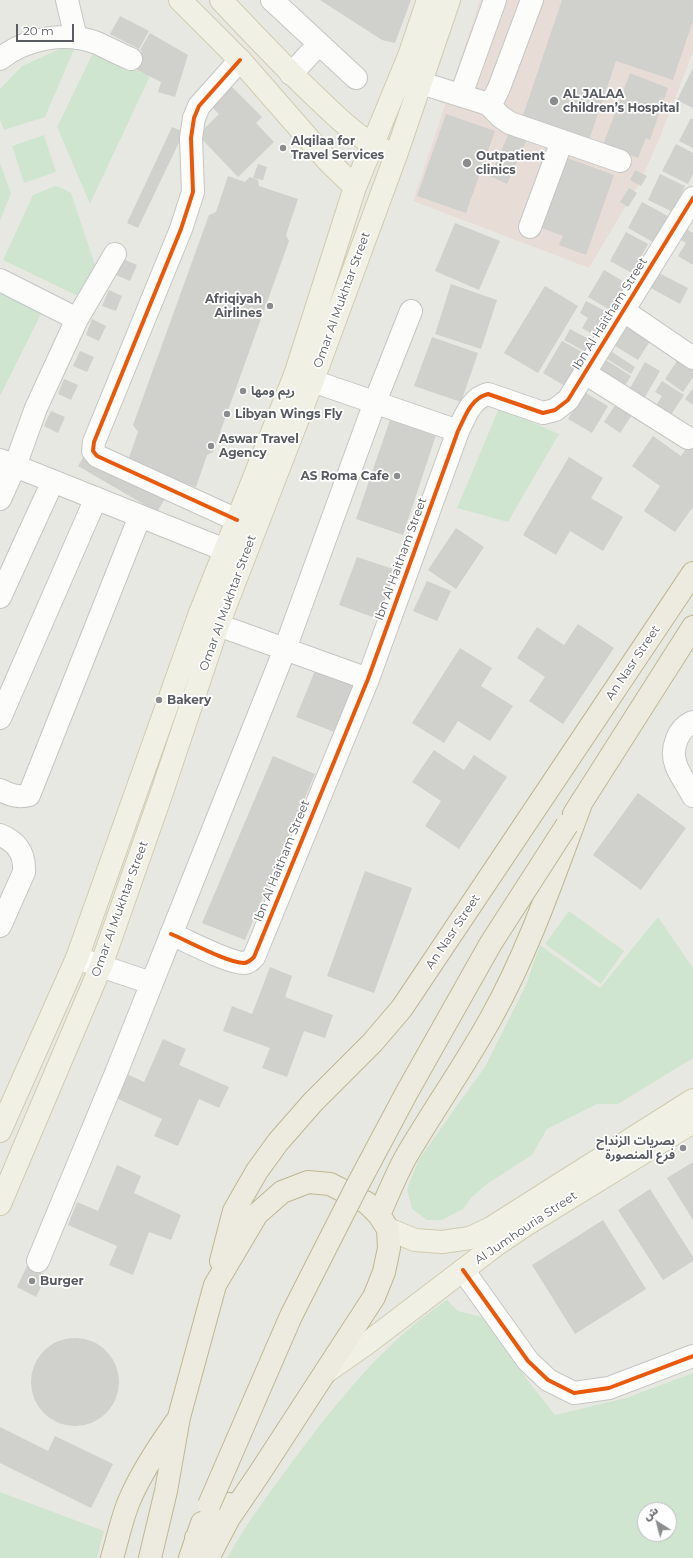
<!DOCTYPE html>
<html>
<head>
<meta charset="utf-8">
<style>
	body { margin:0 }
	#map { position:relative; width:693px; height:1558px; overflow:hidden; background:#e8e8e2; font-family:Montserrat,"Noto Sans Arabic",sans-serif }
	canvas { display:block }
	.north { position:absolute; left:637px; top:1502px; width:40px; height:40px; box-sizing:border-box; background:#fff; border:1px solid #bcbdbf; border-radius:50%; rotate:324deg; font-size:11px; font-weight:700; line-height:16px; text-align:center; color:#585b60 }
	.north::after { content:''; display:block; margin:auto; width:14px; height:18px; background:#8a8c8e; clip-path:polygon(50% 0,100% 100%,50% 72%,0 100%) }
	.scale { position:absolute; left:16px; top:24px; width:58px; height:18px; box-sizing:border-box; border:2px solid #585b60; border-top:0; padding-left:5px; font-size:12px; line-height:14px; white-space:nowrap; color:#585b60; -webkit-text-stroke:3px #fff; paint-order:stroke }
</style>
</head>
<body>
<div id="map">
<canvas width="693" height="1558"></canvas>
<div class="north">ش</div>
<div class="scale">20 m</div>
</div>
<script>
const g = document.querySelector('canvas').getContext('2d');
g.lineJoin = 'round';
function paint(path, color) { g.fillStyle = color; g.fill(path, 'evenodd'); }
function strokePath(path, color, width, dash) { g.strokeStyle = color; g.lineWidth = width; g.lineCap = dash ? 'butt' : 'round'; g.setLineDash(dash || []); g.stroke(path); }
function label(font, color, halo, rows, align = 'center') {
  g.font = font + ' Montserrat,"Noto Sans Arabic",sans-serif'; g.lineWidth = 3.5; g.setLineDash([]); g.textBaseline = 'middle'; g.strokeStyle = halo; g.fillStyle = color; for (const [text, x, y, turn = 0] of rows) {
    g.save(); g.translate(x, y); g.rotate((+turn || 0) * Math.PI / 180); g.textAlign = isNaN(turn) ? turn : align; if (halo) g.strokeText(text, 0, 0); g.fillText(text, 0, 0); g.restore();
  }
}
const medical = new Path2D(`
	M480,0H693V52L659,140L639,184L589,268L413,201Z`);
const green = new Path2D(`
	M75,47L45,117L4,130L0,120V89L22,66L62,48Z
	M93,53L150,76L90,204L57,127Z
	M44,135L56,172L24,183L12,146Z
	M0,163L11,193L0,221Z
	M55,186L64,189L71,193L97,271L82,298L3,260L33,195Z
	M0,289L43,310L0,396Z
	M499,408L559,434L508,522L457,508Z
	M569,911L624,951L601,984L545,944Z
	M658,917L693,968V1058L618,1104H597L547,1129L532,1155L487,1184L471,1198L463,1209L442,1220H427L412,1209L407,1189L418,1161L458,1104L485,1067L526,985L540,945L600,988Z
	M447,1300L458,1311L482,1317L532,1386L555,1415L626,1398L693,1373V1558H227C246,1524 269,1493 292,1462C336,1403 385,1341 447,1300ZM645,1510H669V1534H645Z
	M0,1492L104,1531L97,1558H0Z`);
const building = new Path2D(`
	M320,0H411L395,43L382,40Z
	M562,0H693V21L673,80L616,61L588,143L521,121Z
	M120,16L149,31L139,49L110,34Z
	M150,33L188,55L175,97L158,92L161,82L133,68L142,51L140,50Z
	M693,68V108L677,100Z
	M630,73L668,88L650,140L646,138L638,158L603,145Z
	M223,86L232,87L262,117L256,123L274,142L238,177L198,135L219,114L207,102Z
	M446,114L495,131L466,213L417,196Z
	M691,118L693,119V148L679,141Z
	M172,127L184,132L138,228L127,223Z
	M511,129L528,137L507,184L490,176Z
	M676,144L693,153V174L688,184L662,171Z
	M567,158L614,175L586,255L559,245L563,236L542,228Z
	M258,164L267,167L263,180L253,178Z
	M635,170L647,176L641,186L630,180Z
	M660,174L685,186L673,212L648,200Z
	M228,176L245,182L250,177L258,180L259,186L298,199L286,235L289,241L213,452L207,455L196,487L127,463L138,432L133,425L209,215L216,212Z
	M629,188L637,193L628,207L620,202Z
	M642,202L668,216L653,242L628,228Z
	M455,223L500,241L479,290L435,271Z
	M685,228L693,233V265L678,256L686,243L679,239Z
	M626,232L648,244L632,273L610,261Z
	M123,259L137,265L130,281L116,275Z
	M604,270L628,284L612,311L588,297Z
	M657,272L688,288L680,304L649,287Z
	M451,284L497,300L481,349L435,334Z
	M545,286L578,306L538,373L504,353Z
	M109,290L122,296L116,311L102,306Z
	M586,301L607,312L594,335L582,328L588,318L580,313Z
	M92,319L106,326L99,341L86,335Z
	M627,320L653,336L638,360L612,344Z
	M570,329L592,341L586,352L564,340Z
	M432,337L478,353L461,402L414,386Z
	M562,341L584,353L565,386L543,373Z
	M609,350L635,367L631,374L604,357Z
	M80,351L94,357L87,372L73,366Z
	M681,355L693,363V377L683,392L665,379Z
	M606,360L631,376L620,394L595,378Z
	M645,362L660,371L645,397L630,388Z
	M64,379L78,385L71,400L58,394Z
	M662,381L684,395L667,421L652,412L662,396L655,392Z
	M693,388V405L685,399Z
	M584,392L608,406L592,433L568,419Z
	M618,401L634,412L620,433L604,422Z
	M51,411L65,417L58,433L44,426Z
	M391,417L437,432L403,535L356,519Z
	M653,436L681,456L693,439V507L675,532L644,511L660,486L632,466Z
	M87,451L166,497L157,512L78,466Z
	M569,457L603,478L591,498L623,517L603,551L570,531L556,555L523,535Z
	M456,528L484,547L456,589L428,570Z
	M357,557L402,572L384,621L339,605Z
	M427,581L451,591L437,621L413,611Z
	M578,624L614,648L563,724L529,701L545,677L517,658L537,627L564,645Z
	M460,648L492,668L481,686L513,706L490,741L458,721L444,743L412,723Z
	M317,666L362,684L342,735L296,717Z
	M434,750L464,770L474,755L507,777L459,849L425,826L441,801L412,782Z
	M273,756L315,774L245,940L202,923Z
	M638,793L686,828L641,890L593,855Z
	M365,871L412,888L374,993L327,976Z
	M270,967L292,976L285,997L333,1015L325,1038L304,1031L287,1077L262,1068L270,1048L223,1031L232,1006L252,1014Z
	M163,1039L186,1049L179,1065L229,1087L219,1108L199,1099L178,1146L154,1136L162,1119L116,1098L127,1074L144,1082Z
	M693,1162V1220L667,1178Z
	M117,1165L141,1176L134,1193L181,1215L171,1240L149,1232L133,1275L109,1265L117,1246L68,1225L77,1202L98,1211Z
	M650,1189L693,1257V1261L663,1280L618,1210Z
	M603,1220L646,1289L575,1334L532,1265Z
	M27,1266L47,1275L36,1297L17,1287Z
	M31 1382a44 44 0 1 1 88 0a44 44 0 1 1-88 0Z
	M0,1427L48,1451L55,1436L113,1464L91,1508L0,1463Z`);
const minor = new Path2D(`
	M67,0L76,38
	M272,0L356,78
	M0,59C26,38 65,31 97,43C108,48 119,54 131,59
	M291,74L319,44
	M421,83L488,104L492,102L499,88L532,0
	M461,95L495,0
	M488,104L501,117L510,123L620,161
	M530,227L562,141
	M0,280L77,319
	M624,311L693,358
	M585,373L688,438
	M295,375L458,431
	M0,460L225,550
	M0,499L15,466L36,408L77,319L115,254
	M237,520L97,456L93,451L94,442L181,229L193,192L191,138L194,118L199,106L240,60
	M0,597L53,481
	M218,625L368,679
	M0,718L96,498
	M693,722C678,728 670,749 676,765C680,776 688,786 693,796
	M0,790C11,795 17,798 29,795L140,516
	M0,835C17,842 25,853 24,872L0,926
	M171,934C188,941 228,963 244,963C248,963 251,960 254,957L368,679L458,431C465,417 471,398 488,394L543,413L555,410L568,400L693,198
	M77,958L151,983
	M38,1261L116,1073L285,649L375,402L411,311
	M463,1270L528,1361L548,1380L574,1393L609,1388L693,1356`);
const major = new Path2D(`
	M180,0L240,60L329,162L355,187
	M221,0C253,34 285,68 319,100C339,119 359,139 384,150
	M0,1131L77,958L200,613L295,375L355,187L409,56L428,0
	M0,1204L101,966L161,795L218,625L313,380L396,155L449,0
	M388,1229L415,1240L442,1242L470,1238L491,1228L693,1100
	M326,1372L366,1344L496,1245L524,1226L693,1122`);
const highway = new Path2D(`
	M574,814L693,627
	M379,1215C388,1195 396,1174 407,1155C434,1109 465,1065 491,1018C529,950 554,875 582,801
	M221,1261L234,1211L257,1171L278,1142L313,1102L373,1042L402,1008L693,573
	M196,1538L229,1504
	M112,1558C118,1538 122,1517 130,1499C142,1471 159,1446 176,1422
	M150,1558L166,1491L179,1417L215,1285L257,1214L282,1192L308,1182L330,1184L367,1203L379,1215L388,1229L389,1248L384,1272L374,1297L259,1474L229,1518L208,1558
	M190,1558L202,1523`);
const highwayBridge = new Path2D(`
	M209,1505L291,1316L357,1186L407,1092L491,943L567,825`);
const cycleway = new Path2D(`
	M237,520L97,456L93,451L94,442L181,229L193,192L191,138L194,118L199,106L240,60
	M171,934C188,941 228,963 244,963C248,963 251,960 254,957L368,679L458,431C465,417 471,398 488,394L543,413L555,410L568,400L693,198
	M463,1270L528,1361L548,1380L574,1393L609,1388L693,1356`);
const markers = [
	[554,101,5,"#8a8c8e"],
	[283,148,4,"#8a8c8e"],
	[467,163,5,"#8a8c8e"],
	[270,306,4,"#8a8c8e"],
	[243,391,4,"#8a8c8e"],
	[227,414,4,"#8a8c8e"],
	[211,446,4,"#8a8c8e"],
	[397,476,4,"#8a8c8e"],
	[159,700,4,"#8a8c8e"],
	[683,1148,4,"#8a8c8e"],
	[32,1281,4,"#8a8c8e"]
];
const poiNames = [
	["AL JALAA",563,94],
	["children’s Hospital",563,108],
	["Alqilaa for",291,141],
	["Travel Services",291,155],
	["Outpatient",476,156],
	["clinics",476,170],
	["Afriqiyah",262,299,"right"],
	["Airlines",262,313,"right"],
	["ريم ومها",251,391],
	["Libyan Wings Fly",235,414],
	["Aswar Travel",219,439],
	["Agency",219,453],
	["AS Roma Cafe",389,476,"right"],
	["Bakery",167,700],
	["بصريات الزنداح",675,1141,"right"],
	["فرع المنصورة",675,1155,"right"],
	["Burger",40,1281]
];
const streetNames = [
	["Omar Al Mukhtar Street",342,300,-70],
	["Ibn Al Haitham Street",610,314,-58],
	["Ibn Al Haitham Street",401,559,-70],
	["Omar Al Mukhtar Street",228,603,-70],
	["An Nasr Street",633,663,-56],
	["Ibn Al Haitham Street",282,861,-68],
	["Omar Al Mukhtar Street",120,909,-70],
	["An Nasr Street",453,932,-56],
	["Al Jumhouria Street",526,1228,-34]
];
paint(medical, '#e8ddd6');
paint(green, '#d0e5d0');
paint(building, '#d0d0cc');
strokePath(minor, '#c5c6c4', 24);
strokePath(major, '#d0ccb0', 24);
strokePath(highway, '#beb791', 24);
strokePath(minor, '#fcfcfb', 22);
strokePath(major, '#f0f0e5', 22);
strokePath(highway, '#edebdf', 22);
strokePath(highwayBridge, '#beb791', 24, []);
strokePath(highwayBridge, '#edebdf', 22);
strokePath(cycleway, '#e8590c', 4);
for (const [x, y, r, color] of markers) { const dot = new Path2D(); dot.arc(x, y, r, 0, 2 * Math.PI); g.fillStyle = color; g.fill(dot); strokePath(dot, '#fff', 1.5); }
label('bold 12px', '#585b60', '#fff', poiNames, 'left');
label('12px', '#585b60', '#fff', streetNames);
</script>
</body>
</html>
